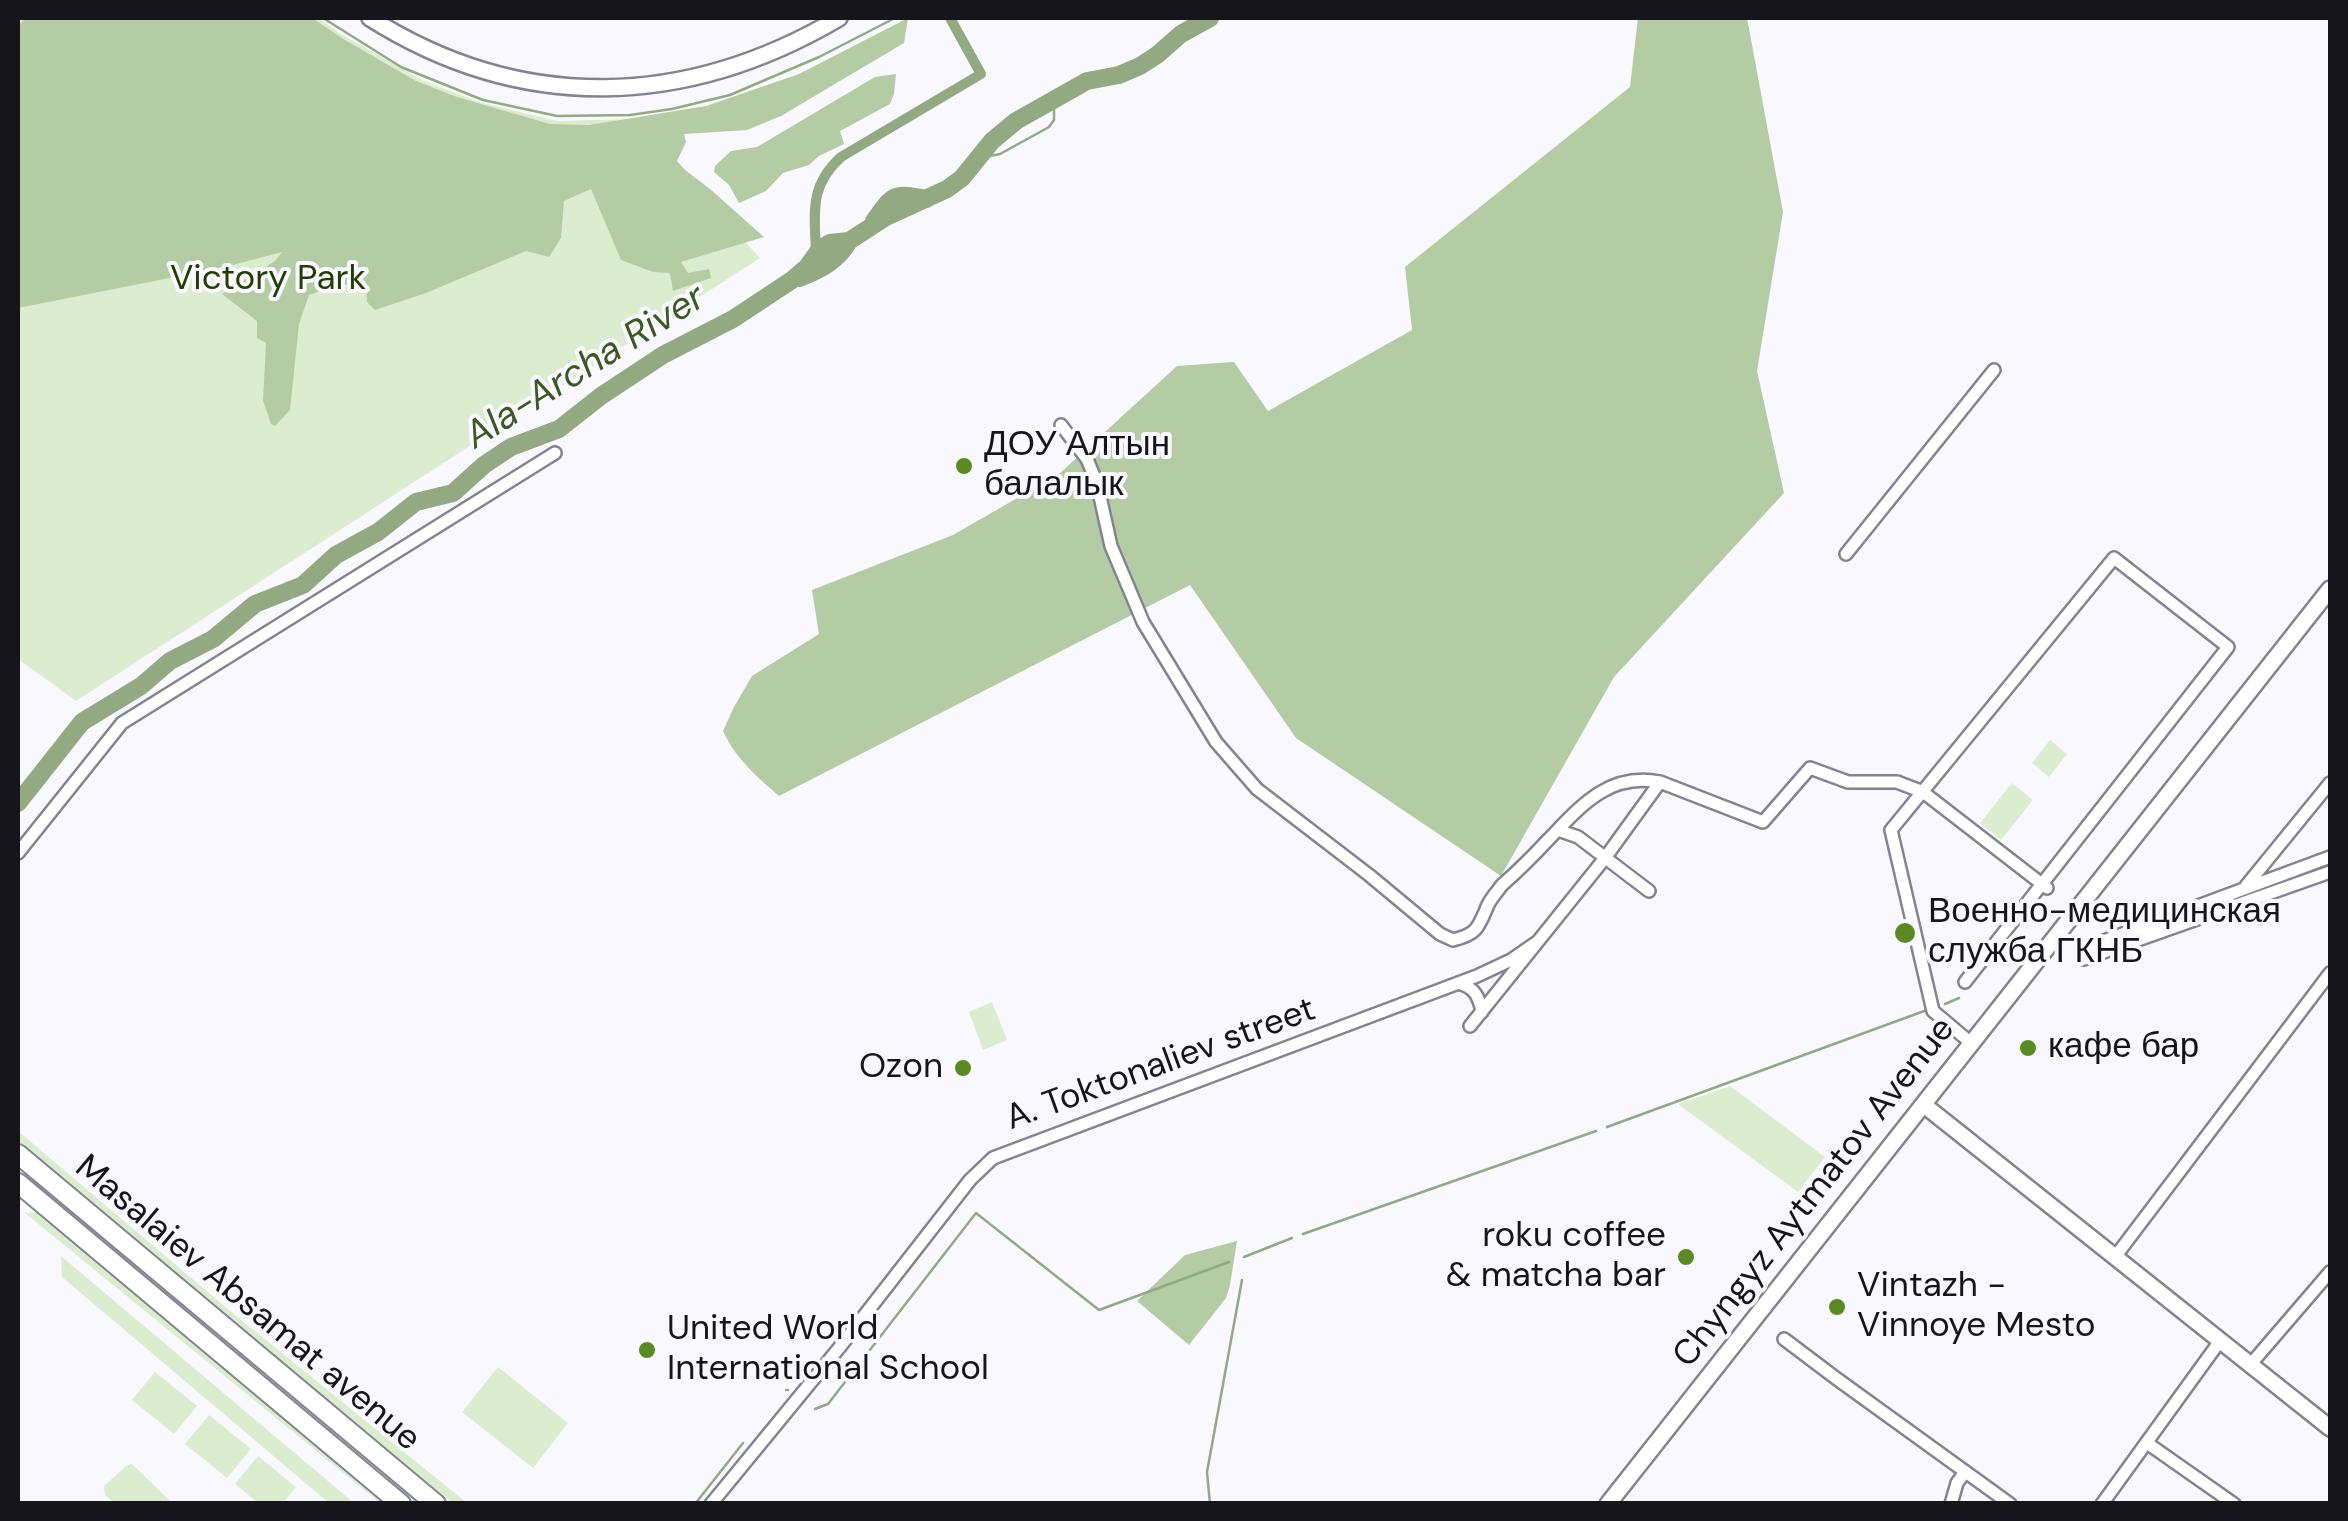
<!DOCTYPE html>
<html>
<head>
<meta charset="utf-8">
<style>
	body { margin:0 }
	#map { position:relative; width:2348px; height:1521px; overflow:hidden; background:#f8f8fe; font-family:"DM Sans",sans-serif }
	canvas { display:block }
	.frame { position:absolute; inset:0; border:20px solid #15151b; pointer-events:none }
</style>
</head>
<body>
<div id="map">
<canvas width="2348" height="1521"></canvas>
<div class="frame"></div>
</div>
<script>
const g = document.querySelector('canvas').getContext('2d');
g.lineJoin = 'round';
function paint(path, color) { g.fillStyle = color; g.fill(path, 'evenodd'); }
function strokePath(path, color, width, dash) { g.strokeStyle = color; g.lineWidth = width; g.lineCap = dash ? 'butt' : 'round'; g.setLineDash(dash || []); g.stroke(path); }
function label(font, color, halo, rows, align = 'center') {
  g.font = font + ' "DM Sans",sans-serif'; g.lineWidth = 8; g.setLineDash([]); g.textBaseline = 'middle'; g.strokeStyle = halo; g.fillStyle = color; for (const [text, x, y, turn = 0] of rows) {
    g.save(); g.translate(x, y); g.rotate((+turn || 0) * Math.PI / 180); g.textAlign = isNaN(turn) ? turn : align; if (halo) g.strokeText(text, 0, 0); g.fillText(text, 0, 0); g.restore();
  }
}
const green = new Path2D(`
	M18,18H318L343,35L422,80L479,102L557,121L631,119L760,258L76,701L18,659Z
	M2050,740L2067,754L2049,777L2032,763Z
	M2012,783L2033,800L2001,840L1980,823Z
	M992,1002L1007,1040L983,1050L969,1012Z
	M1730,1086L1825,1157L1798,1192L1678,1104Z
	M18,1131L229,1310L467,1503H452L18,1141Z
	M18,1165L423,1503H414L18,1173Z
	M39,1212L391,1503H380L25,1213Z
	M61,1256L354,1503H329L62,1277Z
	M498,1367L568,1423L533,1468L462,1412Z
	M155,1372L197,1406L174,1434L132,1400Z
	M209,1415L251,1449L227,1478L185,1444Z
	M258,1456L296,1487L283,1503H258L235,1484Z
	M132,1464L172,1503H153L148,1501L139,1503H114L105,1495L104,1486L126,1466Z`);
const forest = new Path2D(`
	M26,18H312L345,40L416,81L457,97L550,124L589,125L706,106L799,74L908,18L904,43L781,116L747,130L684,134L686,142L677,161L685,170L710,189L764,237L681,262L688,273L709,269L711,278L673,291L670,273L653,272L621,260L591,189L564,201L561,238L549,257L526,251L426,293L375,310L367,302L365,281L329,288L309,295L299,324L290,410L275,426L271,424L263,401L266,343L257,338V321L222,294L275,261L282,252L225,267L18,308V26Z
	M1638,18H1747L1783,212L1757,371L1784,493L1614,677L1501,876L1296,738L1190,585L779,796C756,776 736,759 723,731L734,707L752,676L819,634L812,590L953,535L1059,474L1177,366L1234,362L1268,411L1412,330L1405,267L1630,87Z
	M896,74L894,94L890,104L840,131L844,144L819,156L809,165L783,173L766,191L739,203L729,185L714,172L715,166L731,151L757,147L875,77Z
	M1237,1241L1230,1285L1226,1298L1189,1345L1137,1301L1185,1255Z`);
const stream = new Path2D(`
	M323,18L401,67L483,100L557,116L630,115L672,109L730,95L819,57L895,18
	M980,158L1000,154L1049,127L1054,120V100
	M2182,919L2330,864
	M1945,1004L1959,998
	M1607,1127L1927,1010
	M1303,1234L1596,1131
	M1244,1257L1292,1238
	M786,1390H788
	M815,1409L828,1404L976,1213L1099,1310L1229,1262
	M695,1504L743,1443
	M1210,1504L1207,1472L1242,1280`);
const canal = new Path2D(`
	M816,255C815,214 808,187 841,157L981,74L950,18`);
const river = new Path2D(`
	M874,221C894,193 893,193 926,199
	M799,278C820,270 838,261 849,241
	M18,803L82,722L141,686L170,661L213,639L255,604L303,585L336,555L378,532L416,502L453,493L484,465L511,447L559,429L601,396L663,355L733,319L792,280L807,267L820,249L830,243L849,241L886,217L947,189L962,178L992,141L1016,121L1087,81L1119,75L1140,66L1157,55L1181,34L1210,18`);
const street = new Path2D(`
	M1061,425L1087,459L1097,483L1111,546L1143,622L1216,742L1257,789L1369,875L1440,934L1453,940C1477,934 1478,928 1487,907C1490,899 1497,892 1502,885C1518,871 1533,856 1547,841C1580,807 1608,772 1660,782L1763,822L1810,768L1848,782H1897L1923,792L2047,888
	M1846,554L1994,370
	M1558,830L1578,837L1649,891
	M18,853L122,723L555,453
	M2246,886L2330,783
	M2084,959L2093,945L2330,857
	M2084,959L2330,872
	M1965,982L2228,647L2114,558L1891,830L1933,1011L1971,1043
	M1458,983C1474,987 1479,996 1482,1012
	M1470,1026L1605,858L1660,782
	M2115,1257L2330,973
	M1784,1339L1837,1379L2010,1504
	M2250,1365L2330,1272
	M2147,1443L2234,1504
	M711,1504L839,1348L970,1180L993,1158L1477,976L1511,960L1537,942
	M1951,1504L1957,1483L1965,1472
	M2102,1504L2220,1341`);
const secondary = new Path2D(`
	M370,18C522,114 686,108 839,18
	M1924,1105L2330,1428
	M1608,1504L2330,589`);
const primary = new Path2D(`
	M18,1154L436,1504
	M18,1183L401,1504`);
const markers = [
	[964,466,10,"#598b21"],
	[1905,933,12,"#598b21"],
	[2028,1048,10,"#598b21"],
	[963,1068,10,"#598b21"],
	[1686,1257,10,"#598b21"],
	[1837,1307,10,"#598b21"],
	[647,1350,10,"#598b21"]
];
const parkNames = [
	["Victory Park",268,280]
];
const poiNames = [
	["ДОУ Алтын",984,446],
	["балалык",984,486],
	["Военно-медицинская",1928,913],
	["служба ГКНБ",1928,953],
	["кафе бар",2048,1048],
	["Ozon",943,1068,"right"],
	["roku coffee",1666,1237,"right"],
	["& matcha bar",1666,1277,"right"],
	["Vintazh -",1857,1287],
	["Vinnoye Mesto",1857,1327],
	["United World",667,1330],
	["International School",667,1370]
];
const streetNames = [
	["A. Toktonaliev street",1161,1065,-20],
	["Chyngyz Aytmatov Avenue",1815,1193,-52],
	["Masalaiev Absamat avenue",247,1304,40]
];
const waterNames = [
	["Ala-Archa River",586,368,-32]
];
paint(green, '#dcedcf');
paint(forest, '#b4cca3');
strokePath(stream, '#93a982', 2.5);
strokePath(canal, '#93a982', 10);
strokePath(river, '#93a982', 18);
strokePath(street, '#838391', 16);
strokePath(secondary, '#838391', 20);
strokePath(primary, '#838391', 22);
strokePath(street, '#fff', 11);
strokePath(secondary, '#fff', 15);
strokePath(primary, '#fff', 18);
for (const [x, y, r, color] of markers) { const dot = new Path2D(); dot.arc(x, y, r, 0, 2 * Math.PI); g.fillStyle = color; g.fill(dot); strokePath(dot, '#f8f8fe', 4); }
label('35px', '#223d00', '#f8f8fe', parkNames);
label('35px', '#15151b', '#f8f8fe', poiNames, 'left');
label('35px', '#15151b', '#f8f8fe', streetNames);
label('italic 38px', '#3c5920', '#f8f8fe', waterNames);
</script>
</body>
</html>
